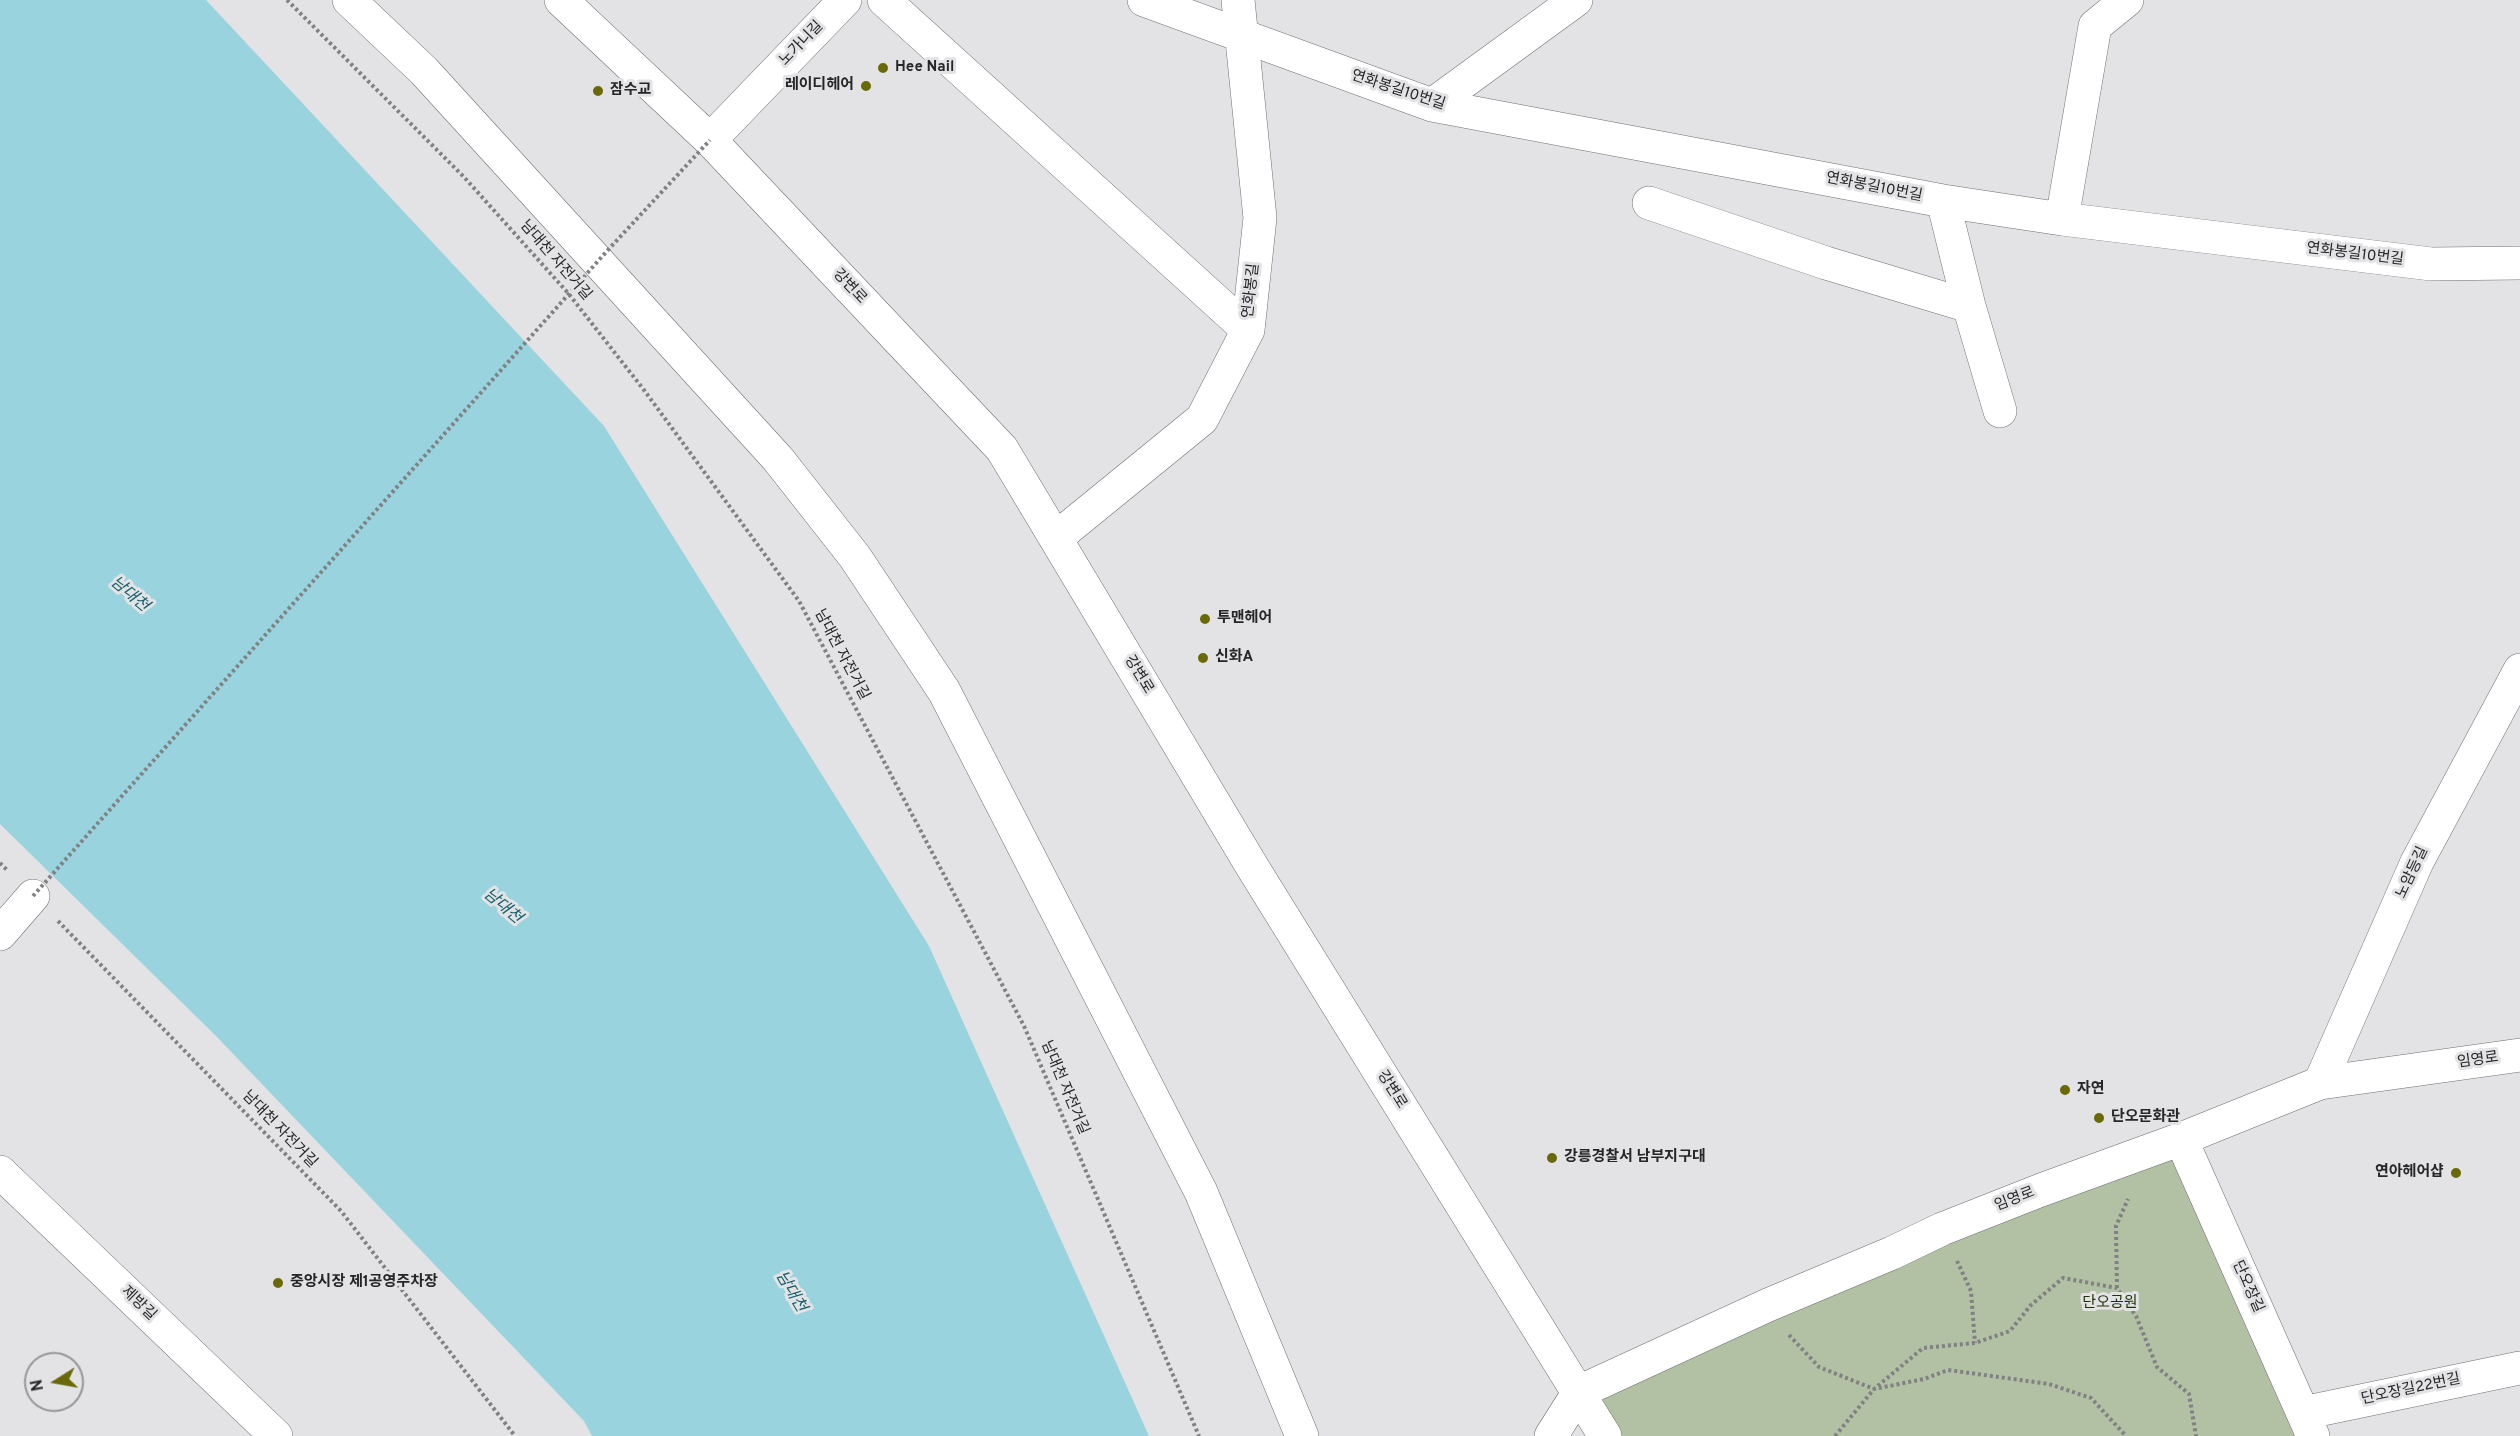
<!DOCTYPE html>
<html>
<head>
<meta charset="utf-8">
<style>
	body { margin:0 }
	#map { position:relative; width:2520px; height:1436px; overflow:hidden; background:#e3e3e6; font-family:Overpass,sans-serif }
	canvas { display:block }
	.north { position:absolute; left:24px; top:1352px; width:60px; height:60px; box-sizing:border-box; background:#e3e3e6; border:2px solid #97979a; border-radius:50%; rotate:259deg; font-size:16px; font-weight:700; line-height:24px; text-align:center; color:#262627 }
	.north::after { content:''; display:block; margin:auto; width:21px; height:27px; background:#696a07; clip-path:polygon(50% 0,100% 100%,50% 72%,0 100%) }
</style>
</head>
<body>
<div id="map">
<canvas width="2520" height="1436"></canvas>
<div class="north">N</div>
</div>
<script>
const g = document.querySelector('canvas').getContext('2d');
g.lineJoin = 'round';
function paint(path, color) { g.fillStyle = color; g.fill(path, 'evenodd'); }
function strokePath(path, color, width, dash) { g.strokeStyle = color; g.lineWidth = width; g.lineCap = dash ? 'butt' : 'round'; g.setLineDash(dash || []); g.stroke(path); }
function label(font, color, halo, rows, align = 'center') {
  g.font = font + ' Overpass,"Noto Sans KR",sans-serif'; g.lineWidth = 6; g.setLineDash([]); g.textBaseline = 'middle'; g.strokeStyle = halo; g.fillStyle = color; for (const [text, x, y, turn = 0] of rows) {
    g.save(); g.translate(x, y); g.rotate((+turn || 0) * Math.PI / 180); g.textAlign = isNaN(turn) ? turn : align; if (halo) g.strokeText(text, 0, 0); g.fillText(text, 0, 0); g.restore();
  }
}
const green = new Path2D(`
	M2181,1139L2313,1436H1605L1579,1392Z`);
const water = new Path2D(`
	M0,0H206L604,426L929,946L1149,1436H592L584,1421L217,1037L0,824Z`);
const path = new Path2D(`
	M287,0L464,177L568,293L644,390L799,601L1024,1026L1199,1436
	M0,863L8,871
	M58,921L341,1211L515,1436
	M1957,1261L1971,1291L1975,1343
	M2117,1288L2116,1226L2128,1199
	M1789,1335L1819,1367L1874,1389L1924,1379L1948,1370L2049,1384L2091,1398L2126,1436
	M1835,1436L1874,1389L1923,1348L1975,1343L2010,1331L2031,1305L2063,1278L2117,1288L2136,1316L2157,1367L2189,1394L2196,1436`);
const minor = new Path2D(`
	M349,0L424,71L778,459L855,557L944,691L1201,1192L1302,1436
	M884,0L1248,330
	M1144,0L1432,105L1943,201L2062,219L2431,264L2520,263
	M1432,105L1576,0
	M710,140L845,0
	M1943,201L1969,306L2000,411
	M1649,203L1826,263L1969,306
	M2062,219L2095,26L2127,0
	M1056,538L1202,419L1248,330L1260,218L1238,0
	M0,934L33,896
	M2320,1083L2417,862L2520,670
	M2181,1139L2313,1436
	M0,1172L276,1436
	M2303,1413L2520,1368`);
const tertiary = new Path2D(`
	M561,0L710,140L1002,449L1253,868L1605,1436
	M1551,1436L1579,1392L1768,1305L1892,1253L1942,1229L2041,1190L2181,1139L2320,1083L2520,1055`);
const pathBridge = new Path2D(`
	M33,896L607,251L710,140`);
const markers = [
	[883,68,6,"#696a07"],
	[866,86,6,"#696a07"],
	[598,91,6,"#696a07"],
	[1205,619,6,"#696a07"],
	[1203,658,6,"#696a07"],
	[2065,1090,6,"#696a07"],
	[2099,1118,6,"#696a07"],
	[1552,1158,6,"#696a07"],
	[2456,1173,6,"#696a07"],
	[278,1283,6,"#696a07"]
];
const streetNames = [
	["노가니길",802,44,-46],
	["연화봉길10번길",1398,91,18],
	["연화봉길10번길",1874,188,11],
	["연화봉길10번길",2355,255,7],
	["남대천 자전거길",555,261,49],
	["강변로",849,287,47],
	["연화봉길",1252,291,-84],
	["남대천 자전거길",841,655,62],
	["강변로",1138,675,59],
	["노암등길",2413,873,-65],
	["임영로",2478,1061,-8],
	["남대천 자전거길",1064,1088,67],
	["강변로",1391,1090,58],
	["남대천 자전거길",279,1130,46],
	["임영로",2015,1200,-21],
	["단오장길",2247,1287,66],
	["제방길",138,1304,44],
	["단오장길22번길",2411,1390,-12]
];
const poiNames = [
	["Hee Nail",895,68],
	["레이디헤어",854,86,"right"],
	["잠수교",610,91],
	["투맨헤어",1217,619],
	["신화A",1215,658],
	["자연",2077,1090],
	["단오문화관",2111,1118],
	["강릉경찰서 남부지구대",1564,1158],
	["연아헤어샵",2444,1173,"right"],
	["중앙시장 제1공영주차장",290,1283]
];
const parkNames = [
	["단오공원",2110,1304]
];
const waterNames = [
	["남대천",129,595,40],
	["남대천",502,907,40],
	["남대천",790,1292,59]
];
paint(green, '#b2c0a4');
paint(water, '#99d3de');
strokePath(minor, '#6f6f71', 34);
strokePath(tertiary, '#6f6f71', 34);
strokePath(path, '#818183', 4, [3, 3]);
strokePath(minor, '#fff', 33);
strokePath(tertiary, '#fff', 33);
strokePath(pathBridge, '#818183', 4, [3, 3]);
for (const [x, y, r, color] of markers) { const dot = new Path2D(); dot.arc(x, y, r, 0, 2 * Math.PI); g.fillStyle = color; g.fill(dot); strokePath(dot, '#e3e3e6', 2); }
label('15px', '#262627', '#e3e3e6', streetNames);
label('bold 15px', '#262627', '#e3e3e6', poiNames, 'left');
label('15px', '#1f3103', '#e3e3e6', parkNames);
label('italic 16px', '#12616d', '#e3e3e6', waterNames);
</script>
</body>
</html>
